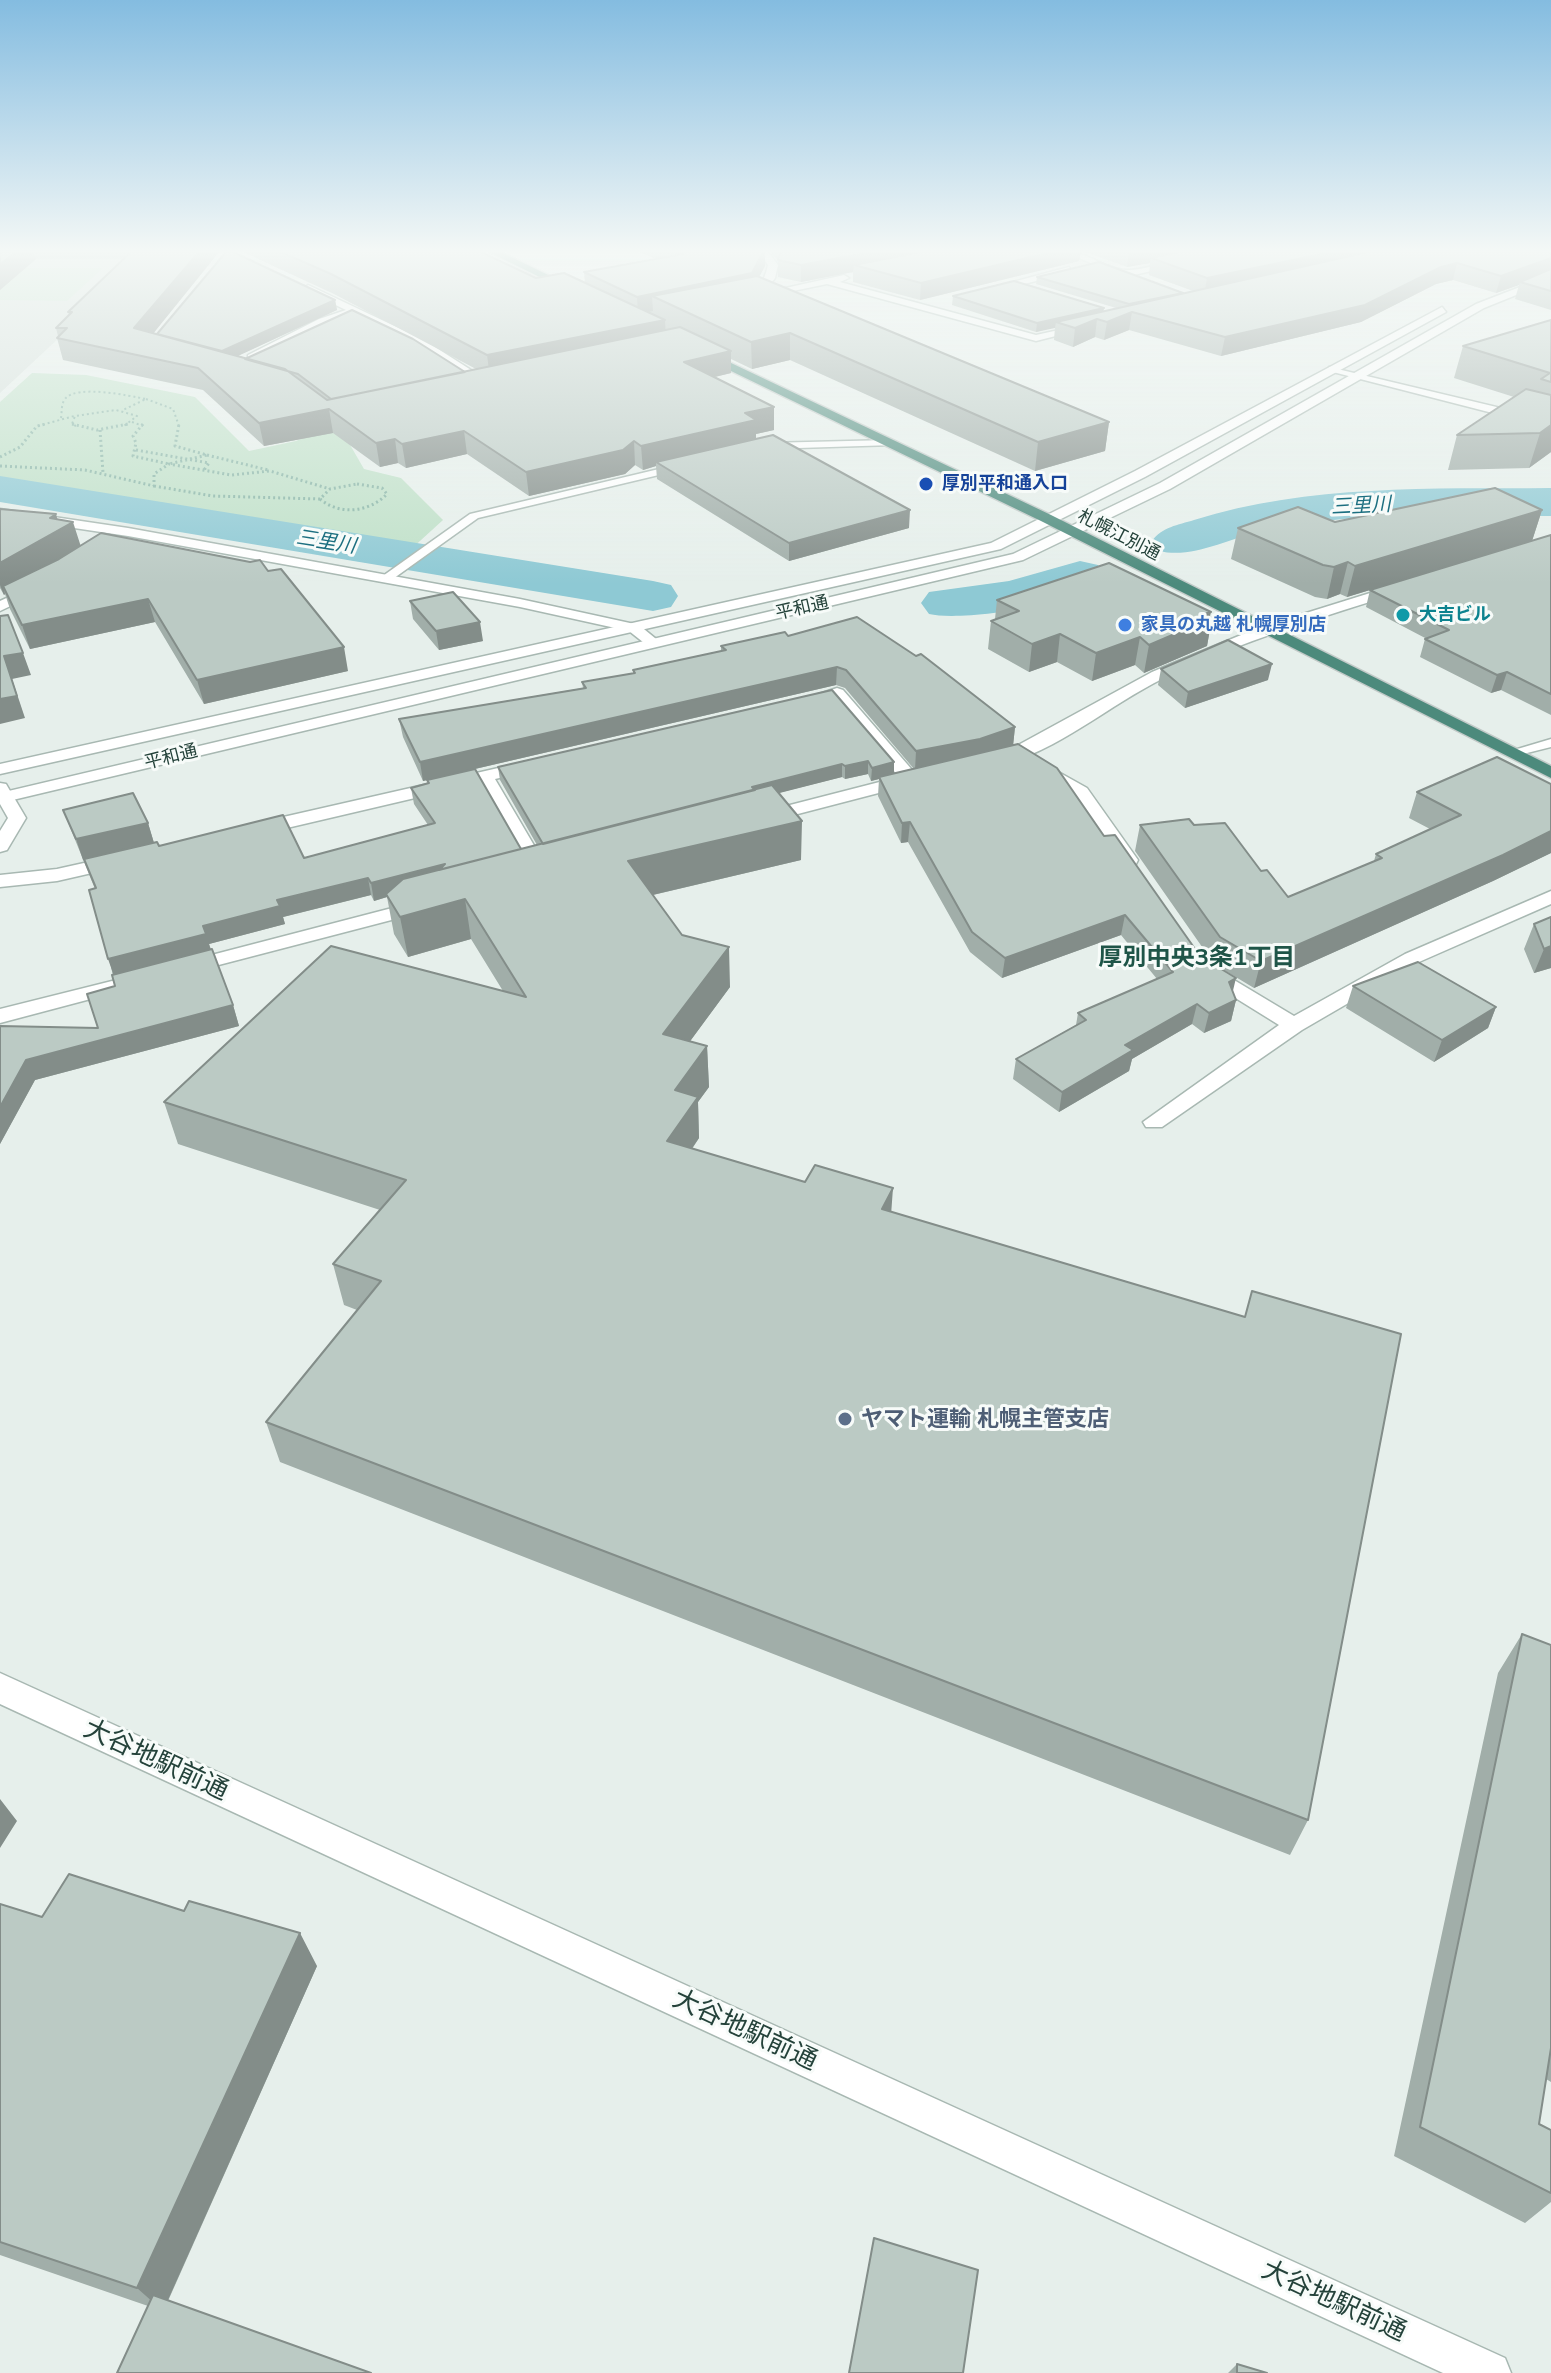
<!DOCTYPE html>
<html>
<head>
<meta charset="utf-8">
<style>
	body { margin:0 }
	canvas { display:block; background:#e6efeb }
</style>
</head>
<body>
<canvas width="1551" height="2373"></canvas>
<script>
const g = document.querySelector('canvas').getContext('2d');
g.lineJoin = 'round';
function paint(path, color) { g.fillStyle = color; g.fill(path, 'evenodd'); }
function strokePath(path, color, width, dash) { g.strokeStyle = color; g.lineWidth = width; g.lineCap = dash ? 'butt' : 'round'; g.setLineDash(dash || []); g.stroke(path); }
function label(font, color, halo, rows, align = 'center') {
  g.font = font + ' Mulish,"Noto Sans JP",sans-serif'; g.lineWidth = 6; g.setLineDash([]); g.textBaseline = 'middle'; g.strokeStyle = halo; g.fillStyle = color; for (const [text, x, y, turn = 0] of rows) {
    g.save(); g.translate(x, y); g.rotate((+turn || 0) * Math.PI / 180); g.textAlign = isNaN(turn) ? turn : align; if (halo) g.strokeText(text, 0, 0); g.fillText(text, 0, 0); g.restore();
  }
}
const built = new Path2D(`
	M0,252H151L0,393Z`);
const green = new Path2D(`
	M0,268H103L67,301L0,300Z
	M32,373L86,375L195,397L249,451L296,441L338,424L364,469L401,478L443,520L409,551L0,491V402Z`);
const river = new Path2D(`
	M0,476L653,581L671,585L678,596L671,607L653,611L0,502Z
	M1551,488V516C1455,516 1354,510 1259,532C1227,539 1192,559 1159,551L1152,541C1162,527 1178,525 1194,520C1309,484 1432,489 1551,488Z
	M1080,561L1098,565L1105,576C1085,604 963,622 929,614L921,603L929,592L1009,581Z`);
const pathFar1 = new Path2D(`
	M146,399L173,409L179,426
	M61,418C62,412 61,404 65,399C76,384 130,396 146,399L123,410
	M132,422L143,426
	M38,426L74,416
	M76,426L72,424L75,416L116,410L137,416L124,426`);
const path = new Path2D(`
	M72,424L97,430L128,424
	M143,424L133,436L136,443L133,456L169,464L207,455L175,446L179,424
	M100,430L103,473
	M136,450L209,463L204,470
	M207,455L268,470
	M0,457L20,447L37,426L46,424
	M0,466L85,470L154,486V474L169,464L231,475L270,471L330,489
	M357,484L382,488L387,494C370,512 340,516 320,499L330,489Z
	M154,486L213,496L320,499`);
const service = new Path2D(`
	M890,440L895,443L894,445L766,449L761,446L766,443Z
	M680,464L684,465V469L478,518L390,581L380,578L470,514Z
	M1551,739V747L1511,757L1504,753Z`);
const minor = new Path2D(`
	M1064,252C1087,250 1108,272 1130,270C1165,267 1200,249 1235,252L1125,277Z
	M1069,267L1072,272L988,293L983,290Z
	M844,275L849,278L840,282L1036,335L1086,324L1091,327L1036,341L827,284L759,298L754,295Z
	M308,285L424,340L493,384L483,386L416,344L354,314L327,323L256,359H248V355L319,319L346,310L304,290Z
	M1329,367L1551,420V428L1329,371Z
	M0,509L128,528L520,599L639,625L661,643L648,646L629,631L520,607L128,536L0,517Z
	M37,584L44,588L42,591L0,611V601Z
	M1399,584L1404,585V591C1323,617 1241,641 1164,678C1109,705 1058,751 998,766L989,761L1152,672L1258,628Z
	M837,688L843,690L920,779L917,783L767,822H755V814L899,777L833,699L806,706L798,701Z
	M1037,760L1087,788L1138,860L1136,864H1122L1075,796L1031,769L1028,765Z
	M529,761L535,762V770L495,779L552,876L542,882L532,876L479,783L257,835L248,829L257,823Z
	M0,783L6,784L26,818L7,850L0,852V831L8,818L0,804Z
	M120,855L129,861L127,865L57,881L0,887V875L57,869Z
	M1551,891V904L1419,962L1302,1030L1162,1127H1146L1143,1122L1279,1025L1200,976L1197,972L1200,968H1214L1294,1016L1405,954Z
	M419,901L426,903L429,907L426,911L184,974L174,968L177,964Z
	M144,973L154,979L151,983L0,1023V1009Z`);
const tertiary = new Path2D(`
	M759,252H768L778,265L775,278L761,297L739,300V296C757,292 764,283 768,265Z
	M1551,275V281L1484,308L1170,489L1023,560L0,803V793L1013,554L1160,483L1476,304Z
	M1442,307L1446,312L1145,477L1001,549L0,774V764L991,543L1135,471Z
	M0,1673L1505,2358L1511,2373H1443L0,1704Z`);
const trunk = new Path2D(`
	M489,252H501L579,290L570,292Z
	M700,352H708L1051,515L1551,766V778L1041,521L700,356Z`);
const wall = new Path2D(`
	M0,252H219L153,333L157,335L335,300L337,310L237,356L245,359L465,372L476,369L334,294L243,252H481L536,278L585,283L584,272L656,259L639,252H765V266L759,277L1109,422L1105,451L1035,471L790,360L752,369L731,359V373L715,377L774,430L756,434V439L909,528L789,561L657,479L656,466L643,470L635,465L625,474L529,496L467,454L406,468L398,463L380,467L333,433L264,446L203,390L63,360L57,338L58,336L56,328L69,315L68,312L124,259H36L0,290Z
	M771,252H1081L1079,261L920,300L853,282V272L801,282L778,277V261Z
	M1085,252H1551V310L1515,299L1519,285L1496,293L1453,280L1436,284L1361,322L1221,356L1129,330L1104,340L1095,337L1073,347L1054,340L1055,327L1036,332L952,305L953,296L1104,311L1116,308L1036,284L1037,277L1183,293L1193,291L1149,275L1150,263L1127,267Z
	M1551,320V452L1529,468L1448,470L1457,435L1514,397L1454,378L1463,346Z
	M0,509L57,519L80,546L348,671L204,704L155,622L30,649L10,609L5,594L4,595L0,588Z
	M1542,510L1532,541L1551,535V715L1501,690L1491,693L1420,657L1425,639H1427L1366,607L1370,590L1347,597L1340,594L1327,599L1315,597L1231,559L1238,528Z
	M997,600L1210,617L1212,618L1207,646L1144,673L1135,665L1092,681L1057,662L1029,672L988,649L991,621L995,619Z
	M410,601L483,641L439,650L413,619Z
	M788,636L1015,727L1013,746L1104,836L1200,956L1233,992L1236,1000L1231,1021L1204,1033L1192,1024L1132,1059L1129,1071L1059,1112L1013,1079L1016,1059L1076,1025L1078,1013L1157,979L1121,935L1002,978L970,952L908,842L901,843L878,796L879,779L871,781L868,774L845,779L842,777L778,793L801,860L653,895L682,935L730,987L690,1041L707,1046L709,1087L698,1102L699,1138L692,1149L892,1212L1308,1820L1290,1855L280,1462L266,1422L357,1310L344,1305L333,1264L380,1210L178,1144L164,1102L503,991L471,939L408,957L394,934L387,897L374,901L371,895L283,917L285,924L209,944L233,1005L239,1026L35,1080L0,1144V1026L98,1028L115,986L95,889L63,810L148,823L154,843L159,846L304,858L428,825L414,804L411,788L428,784L427,780L423,781L403,737L399,719L583,688L582,682L633,674V670L721,651V646ZM836,685L845,688L914,769L894,773V762L832,690L498,767L500,780L537,845L521,849L475,769Z
	M1161,669L1268,680L1185,708L1158,685Z
	M1551,784V853L1493,881L1254,988L1214,964L1135,851L1140,825H1194L1261,871L1288,897L1374,861L1376,854L1430,829L1409,818L1417,792Z
	M1534,924L1551,968L1534,973L1524,949Z
	M1353,986L1496,1007L1488,1028L1434,1062L1346,1008Z
	M1522,1634L1551,1645V2082L1546,2079L1539,2124L1551,2130V2202L1525,2223L1394,2156L1498,1673Z
	M0,1904L42,1917L317,1966L168,2301L148,2306L0,2255Z
	M1237,2364L1267,2373H1228Z`);
const shadedWall = new Path2D(`
	M16,252H34L36,259L0,290V264Z
	M199,252H219L140,350L134,328Z
	M765,252V266L752,290L652,296L653,311L638,314L637,297Z
	M871,252H954L854,265L853,272L801,282V265Z
	M1052,252H1081L1079,261L920,300L921,283Z
	M1129,252H1223L1151,258L1150,263L1127,267Z
	M1331,252H1405L1204,295L1207,278Z
	M1551,258V273L1520,282L1519,285L1496,293L1501,276Z
	M1457,263L1453,280L1436,284L1361,322L1221,356L1225,337L1441,267Z
	M335,300L337,310L225,362L222,351Z
	M1104,308L1103,317L1056,322L1055,328L1036,332L1037,323Z
	M1132,312L1129,330L1104,340L1107,322Z
	M1097,319L1095,337L1073,347L1075,328Z
	M665,320L666,341L490,377L487,355Z
	M790,333V360L752,369L751,342Z
	M731,351V373L685,384L684,362Z
	M774,407V430L756,434V443L656,462V466L643,470L641,446L745,413Z
	M329,409L333,433L264,446L259,423Z
	M1109,422L1105,451L1035,471L1038,442Z
	M1551,425V452L1529,468L1540,433Z
	M464,431L467,454L406,468L402,444Z
	M395,439L398,463L380,467L376,443Z
	M634,441L635,465L625,474L529,496L526,472Z
	M910,510L909,528L789,561V543Z
	M1542,510L1532,541L1347,597L1355,566Z
	M56,514L60,529L73,522L82,550L3,586L5,594L4,595L0,585V563Z
	M1348,562L1340,594L1327,599L1334,567Z
	M148,599L155,622L30,649L22,625Z
	M1211,612L1209,620L1212,618L1207,646L1144,673L1149,645Z
	M480,622L483,641L439,650L436,631Z
	M1060,634L1057,662L1029,672L1032,644Z
	M1140,637L1135,665L1092,681L1096,653Z
	M344,647L348,671L204,704L197,680Z
	M23,653L31,675L12,679L25,718L0,724V699L4,656Z
	M1272,664L1268,680L1185,708L1188,692Z
	M837,667L836,685L423,781L420,762Z
	M1507,672L1501,690L1491,693L1497,675Z
	M1015,727L1013,746L915,770L916,751Z
	M868,761V774L845,779V766Z
	M894,762V775L879,777V779L871,781L872,768Z
	M842,764V777L760,798L752,787Z
	M802,821L801,860L631,900L628,861Z
	M910,822L908,842L901,843L902,823Z
	M148,823L154,843L83,860L76,839Z
	M1551,831V853L1493,881L1254,988L1261,961Z
	M445,864L447,872L386,894L387,897L374,901L371,883Z
	M368,878L371,895L283,917L285,924L209,944L211,951L114,976L108,959L277,900Z
	M465,899L471,939L408,957L400,917Z
	M1125,915L1121,935L1002,978L1005,958Z
	M1551,946V968L1534,973L1544,949Z
	M729,947L730,987L666,1074L663,1034Z
	M1236,978L1231,999L1229,982Z
	M1236,1000L1231,1021L1204,1033L1209,1013Z
	M1197,1004L1192,1024L1132,1059L1129,1071L1059,1112L1062,1092L1125,1045Z
	M233,1005L239,1026L35,1080L0,1144V1107L26,1060Z
	M1496,1007L1488,1028L1434,1062L1442,1040Z
	M707,1046L709,1087L698,1102L699,1138L669,1182L667,1141L675,1090Z
	M893,1188L890,1229L882,1209Z
	M0,1799L17,1821L0,1848Z
	M300,1933L317,1966L163,2311L137,2288Z`);
const building = new Path2D(`
	M0,252H16L0,264Z
	M131,252H199L134,328L285,369L327,400L680,327L731,351L684,362L774,407L745,413L756,420L641,446L634,441L623,450L526,472L464,431L402,444L395,439L376,443L329,409L259,423L198,368L57,338L67,328H56L72,312H68Z
	M226,252H233L335,300L222,351L157,334Z
	M281,252H481L536,278L564,273L665,320L487,355L331,274Z
	M676,252H763L752,273L637,297L584,272L683,254Z
	M780,252H871L801,265L778,260Z
	M921,252H1052L921,283L854,265Z
	M1179,252H1331L1207,278L1151,258Z
	M1368,252H1551V258L1501,276L1457,263L1441,267L1365,305L1225,337L1132,312L1107,322L1097,319L1075,328L1056,322Z
	M1099,262L1183,293L1129,304L1037,277Z
	M1551,269V291L1520,282Z
	M757,276L1109,422L1038,442L790,333L751,342L652,296Z
	M1014,281L1104,308L1037,323L953,296Z
	M352,310L413,339L465,372L331,399L298,374L245,359Z
	M1551,320V382L1541,379L1550,373L1463,346Z
	M1526,389L1551,395V425L1540,433L1457,435Z
	M773,435L910,510L789,543L656,462Z
	M1495,488L1542,510L1355,566L1348,562L1334,567L1323,565L1238,528L1298,507L1335,522Z
	M0,509L56,514L50,518L73,522L0,563Z
	M101,533L250,562L260,560L268,571L281,569L344,647L197,680L148,599L22,625L3,586L59,559Z
	M1551,535V694L1507,672L1497,675L1425,639L1449,630L1370,590Z
	M1109,563L1211,612L1204,614L1212,618L1149,645L1140,637L1096,653L1060,634L1032,644L991,621L1019,611L997,600Z
	M453,592L480,622L436,631L410,601Z
	M8,615L23,653L4,656L17,696L0,699V616Z
	M857,617L916,656L921,654L1015,727L980,739L916,751L846,670L837,667L420,762L399,719L586,688L582,682L635,673L633,670L726,650L721,646L785,632L788,636Z
	M1228,640L1272,664L1188,692L1161,669Z
	M832,690L894,762L872,768L868,761L845,766L842,764L752,787L755,790L543,844L498,767Z
	M1018,744L1057,768L1104,836L1115,835L1200,956L1236,978L1229,982L1236,1000L1209,1013L1197,1004L1125,1045L1133,1050L1062,1092L1016,1059L1086,1020L1078,1013L1173,972L1125,915L1005,958L972,932L910,822L902,823L879,777Z
	M1497,757L1551,784V831L1503,855L1261,961L1220,937L1140,825L1189,819L1194,825L1225,823L1261,871L1267,870L1288,897L1382,858L1376,854L1461,815L1417,792Z
	M475,769L521,849L439,870L445,864L371,883L368,878L277,900L280,906L203,926L206,934L108,959L89,890L96,888L84,859L157,842L159,846L283,815L304,858L435,823L411,788L429,783L427,780Z
	M772,785L802,821L628,861L682,935L729,947L663,1034L707,1046L675,1090L698,1097L667,1141L805,1182L815,1165L893,1188L882,1209L1245,1317L1252,1291L1401,1334L1308,1820L266,1422L381,1281L333,1264L406,1180L164,1102L331,946L526,997L465,899L400,917L386,894L403,879Z
	M133,793L148,823L76,839L63,810Z
	M1551,917V946L1544,949L1534,924Z
	M212,949L233,1005L26,1060L0,1107V1026L98,1028L87,994L115,986L112,975Z
	M1418,962L1496,1007L1442,1040L1353,986Z
	M1522,1634L1551,1645V2048L1539,2124L1551,2130V2193L1420,2127Z
	M69,1874L184,1911L189,1901L300,1933L137,2288L0,2242V1904L42,1917Z
	M874,2238L978,2270L963,2373H849Z
	M153,2295L371,2373H117Z
	M1237,2364L1267,2373H1237Z`);
const markers = [
	[926,484,8,"#1a4fb4"],
	[1403,615,8,"#0f9aa8"],
	[1125,625,8,"#3f7fe0"],
	[845,1419,8,"#5c6f8a"]
];
const farTransitnames = [
	["厚別平和通入口",942,484]
];
const farStreetnames = [
	["札幌江別通",1119,535,27],
	["平和通",802,608,-13],
	["平和通",171,757,-14]
];
const farCulturenames = [
	["大吉ビル",1419,615]
];
const farShopnames = [
	["家具の丸越 札幌厚別店",1141,625]
];
const farWaternames = [
	["三里川",1361,506,-3],
	["三里川",326,542,9]
];
const serviceNames = [
	["ヤマト運輸 札幌主管支店",861,1419]
];
const neighbourhoodNames = [
	["厚別中央3条1丁目",1197,958]
];
const nearStreetnames = [
	["大谷地駅前通",156,1760,25],
	["大谷地駅前通",745,2030,25],
	["大谷地駅前通",1334,2301,25]
];
paint(built, '#d4dfda');
paint(green, '#bfe0c8');
paint(river, '#8ec9d4');
strokePath(service, '#a8b8b2', 3);
strokePath(minor, '#a8b8b2', 3);
strokePath(tertiary, '#a8b8b2', 3);
strokePath(trunk, '#c2cac8', 3);
strokePath(pathFar1, '#86b3a5', 2, [2, 3]);
strokePath(path, '#86b3a5', 3, [2, 3]);
paint(service, '#fff');
paint(minor, '#fff');
paint(tertiary, '#fff');
paint(trunk, '#4c8a7c');
paint(wall, '#a1aea9');
paint(shadedWall, '#838d89');
paint(building, '#bbcac4');
strokePath(building, '#838d89', 2);
const sky = g.createLinearGradient(0, 0, 0, 584);
sky.addColorStop(0, '#84bce0');
sky.addColorStop(0.43, '#f4f8f6');
sky.addColorStop(1, '#f4f8f600');
g.fillStyle = sky;
g.fillRect(0, 0, 1551, 584);
for (const [x, y, r, color] of markers) { const dot = new Path2D(); dot.arc(x, y, r, 0, 2 * Math.PI); g.fillStyle = color; g.fill(dot); strokePath(dot, '#f7fbf9', 3); }
label('bold 18px', '#164399', '#f7fbf9', farTransitnames, 'left');
label('18px', '#24423a', '#f7fbf9', farStreetnames);
label('bold 18px', '#0d838f', '#f7fbf9', farCulturenames, 'left');
label('bold 18px', '#366cbe', '#f7fbf9', farShopnames, 'left');
label('italic 20px', '#1c6f80', '#f7fbf9', farWaternames);
label('bold 22px', '#4e5e75', '#f7fbf9', serviceNames, 'left');
label('bold 24px', '#1f5548', '#f7fbf9', neighbourhoodNames);
label('26px', '#24423a', '#f7fbf9', nearStreetnames);
</script>
</body>
</html>
